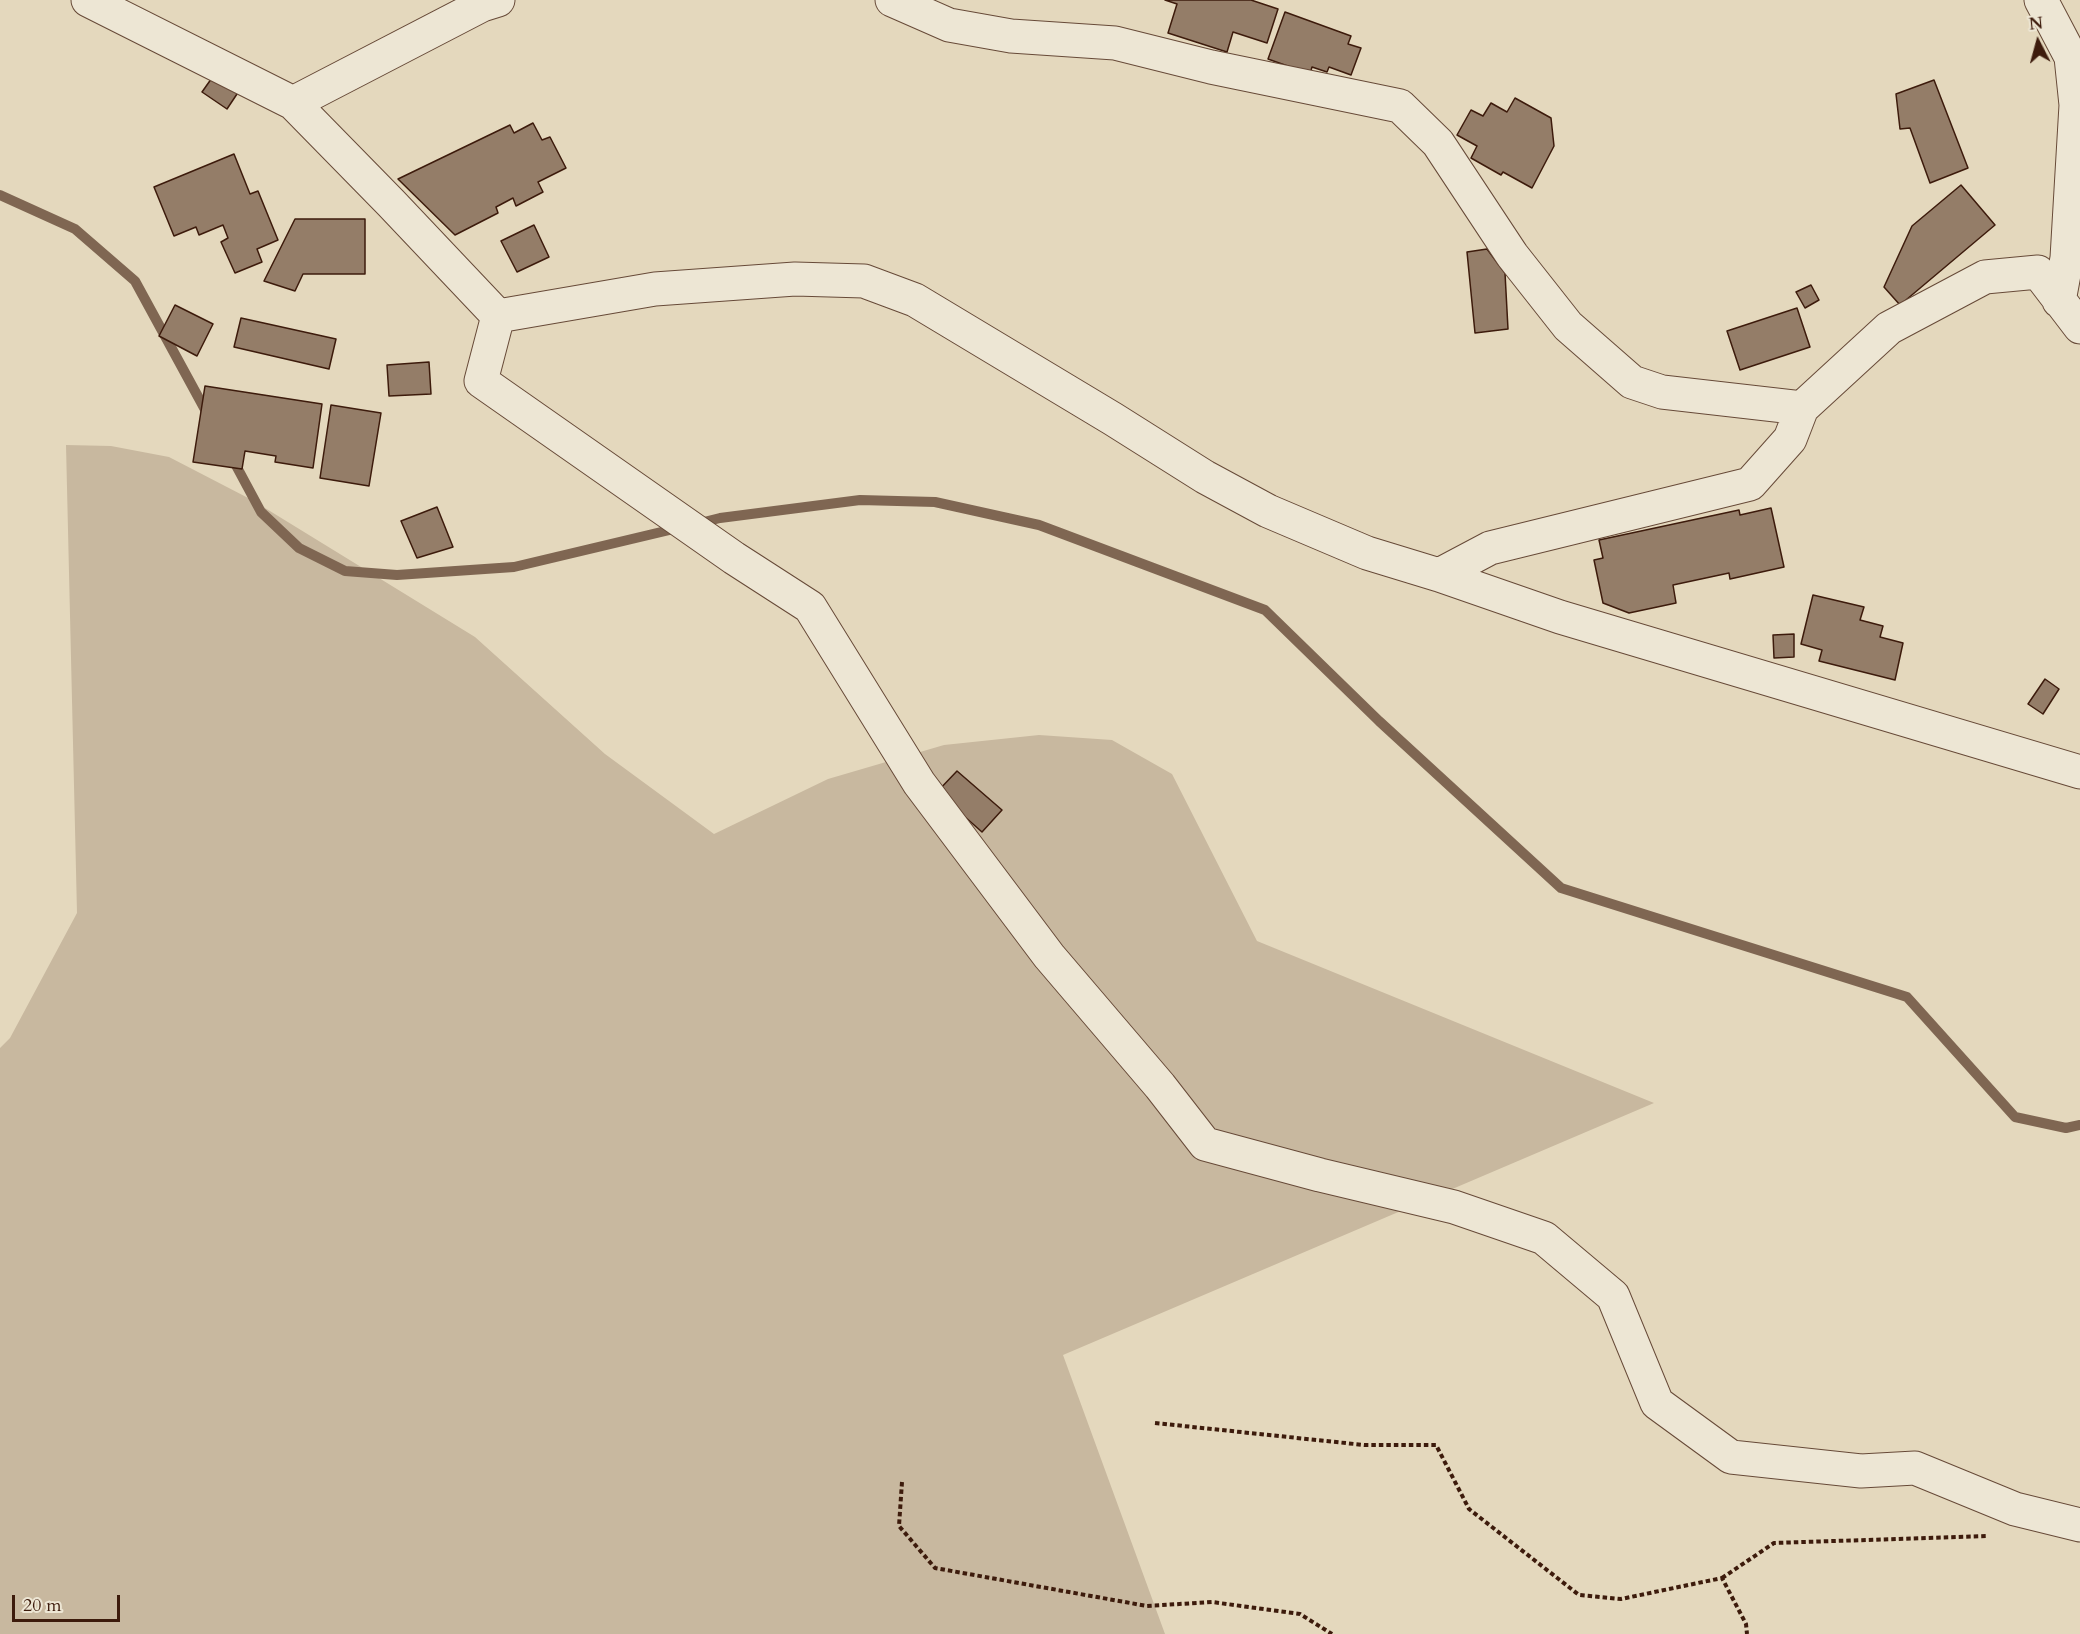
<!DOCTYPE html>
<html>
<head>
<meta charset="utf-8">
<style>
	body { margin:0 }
	#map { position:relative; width:2080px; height:1634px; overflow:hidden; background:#e4d8bd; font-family:Cardo,serif }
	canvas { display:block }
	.north { position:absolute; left:2008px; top:12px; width:60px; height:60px; -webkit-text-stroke:4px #ede6d4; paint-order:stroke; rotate:354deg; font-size:16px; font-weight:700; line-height:24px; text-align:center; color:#3d1b0c }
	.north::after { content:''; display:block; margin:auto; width:21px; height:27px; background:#3d1b0c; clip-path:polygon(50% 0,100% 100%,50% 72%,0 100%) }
	.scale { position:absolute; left:12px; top:1595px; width:108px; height:27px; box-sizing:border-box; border:3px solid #3d1b0c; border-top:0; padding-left:8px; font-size:18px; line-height:21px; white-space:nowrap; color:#3d1b0c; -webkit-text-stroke:4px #ede6d4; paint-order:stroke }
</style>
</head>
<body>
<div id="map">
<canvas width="2080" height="1634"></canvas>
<div class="north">N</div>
<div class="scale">20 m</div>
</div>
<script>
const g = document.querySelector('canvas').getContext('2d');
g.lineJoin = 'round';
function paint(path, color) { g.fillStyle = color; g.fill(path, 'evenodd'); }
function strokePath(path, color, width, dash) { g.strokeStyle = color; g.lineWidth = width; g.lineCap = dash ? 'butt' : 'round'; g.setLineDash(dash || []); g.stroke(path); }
const green = new Path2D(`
	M66,445L111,446L169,457L252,500L475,637L605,754L714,834L828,779L944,745L1039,735L1112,740L1172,774L1257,941L1654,1103L1063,1355L1165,1634H0V1048L10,1038L77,913Z`);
const stream = new Path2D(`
	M0,195L75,229L135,281L208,415
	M232,458L261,512L299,548L345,571L397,575L514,567L678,528
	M696,524L720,518L860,500L935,502L1039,525L1265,610L1379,721L1561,888L1907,997L2015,1117L2066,1128L2080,1125`);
const building = new Path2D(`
	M1165,0H1251L1278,9L1267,43L1233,32L1227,52L1168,33L1177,4Z
	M1285,12L1351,36L1348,44L1361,48L1351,75L1329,67L1327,72L1312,67L1310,74L1268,59Z
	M214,75L239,91L227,109L202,92Z
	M1934,80L1968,168L1930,183L1910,128L1900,129L1896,94Z
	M1515,98L1551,118L1554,146L1532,188L1503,172L1501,175L1471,158L1477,146L1457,135L1471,110L1483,116L1491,103L1507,112Z
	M533,123L542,140L550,137L566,168L538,182L543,192L516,206L513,198L496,207L498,213L455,235L398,179L510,125L514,133Z
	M234,154L250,194L258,191L278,240L257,249L262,262L235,273L221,242L228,238L223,225L199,235L196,227L174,236L154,187Z
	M1961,185L1995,225L1900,305L1884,287L1912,226Z
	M295,219H365V274H303L295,291L264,281Z
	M534,225L549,257L517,272L501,241Z
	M1487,249L1505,273L1508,329L1475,333L1467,252Z
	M1811,285L1819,300L1805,308L1796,292Z
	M175,305L213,324L197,356L159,336Z
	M1797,308L1810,347L1740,370L1727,331Z
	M241,318L336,339L329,369L234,347Z
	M429,362L431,394L389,396L387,365Z
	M205,386L322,404L313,468L275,462L276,456L245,451L242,469L193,462Z
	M331,405L381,413L369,486L320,478Z
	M437,507L453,547L417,558L401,521Z
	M1771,508L1784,567L1730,579L1729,573L1673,585L1676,603L1629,613L1603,603L1594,560L1603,558L1599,540L1739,510L1740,515Z
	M1813,595L1864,607L1860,620L1883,626L1880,637L1903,643L1895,680L1819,661L1822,650L1801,644Z
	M1794,634V657L1774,658L1773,635Z
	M2045,679L2059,689L2043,714L2028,704Z
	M957,771L1002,810L982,832L937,792Z`);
const path = new Path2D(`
	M1155,1423L1364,1445H1436L1469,1509L1579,1595L1621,1599L1722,1578L1746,1624L1747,1634
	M902,1482L899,1526L935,1568L1147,1606L1212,1602L1300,1614L1332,1634
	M1722,1578L1774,1543L1987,1536`);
const minor = new Path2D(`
	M88,0L293,103L391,203L498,316L655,289L795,279L864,281L915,300L1113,419L1205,477L1268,511L1367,553L1439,575L1560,617L2080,772
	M892,0L949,25L1011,36L1115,43L1211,67L1400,106L1438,143L1512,255L1568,326L1632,382L1662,392L1802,408
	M2041,0L2071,57L2076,105L2067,258L2059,301
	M293,103L482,5L498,0
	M498,316L481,381L734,558L810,607L919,783L1049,956L1160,1086L1205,1144L1320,1175L1454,1207L1544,1238L1613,1296L1657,1403L1731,1457L1861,1471L1915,1468L2015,1509L2080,1525
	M1439,575L1490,548L1750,484L1790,439L1802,408L1889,328L1985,277L2038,272L2080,327`);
paint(green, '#c8b89f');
strokePath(stream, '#7f6652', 10);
paint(building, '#947d68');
strokePath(building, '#3d1b0c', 1.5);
strokePath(minor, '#674a38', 35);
strokePath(path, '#3d1b0c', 4, [4.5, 3]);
strokePath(minor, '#ede6d4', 33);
</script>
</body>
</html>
